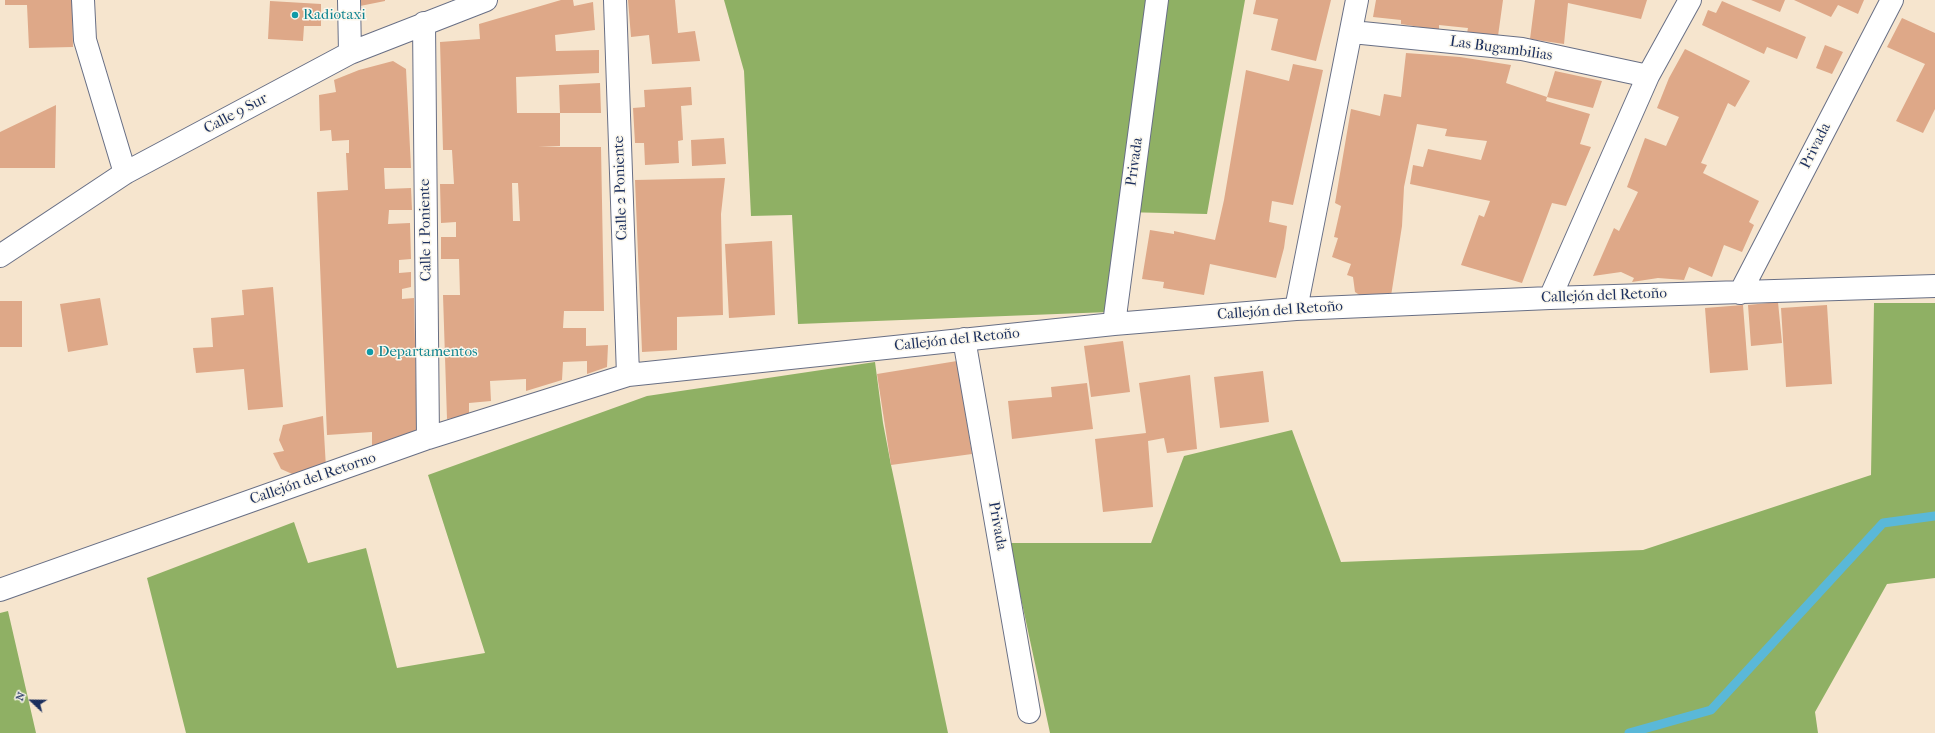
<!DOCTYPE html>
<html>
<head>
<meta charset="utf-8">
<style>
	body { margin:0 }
	#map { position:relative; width:1935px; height:733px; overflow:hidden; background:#f6e5ce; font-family:"IM FELL French Canon",serif }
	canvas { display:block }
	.north { position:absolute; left:12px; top:681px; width:40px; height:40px; -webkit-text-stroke:3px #fbf7ec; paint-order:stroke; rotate:292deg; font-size:11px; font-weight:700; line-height:16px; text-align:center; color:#1b2f5e }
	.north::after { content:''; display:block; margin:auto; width:14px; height:18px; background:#1b2f5e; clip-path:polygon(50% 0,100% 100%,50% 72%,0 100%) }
</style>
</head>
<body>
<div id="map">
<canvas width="1935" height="733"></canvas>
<div class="north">N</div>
</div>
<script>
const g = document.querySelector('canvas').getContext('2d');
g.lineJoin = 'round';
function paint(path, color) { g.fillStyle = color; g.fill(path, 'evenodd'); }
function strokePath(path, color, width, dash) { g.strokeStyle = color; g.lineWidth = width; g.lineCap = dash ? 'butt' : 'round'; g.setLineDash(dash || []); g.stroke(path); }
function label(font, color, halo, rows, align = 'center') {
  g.font = font + ' "IM FELL French Canon",serif'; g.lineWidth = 3; g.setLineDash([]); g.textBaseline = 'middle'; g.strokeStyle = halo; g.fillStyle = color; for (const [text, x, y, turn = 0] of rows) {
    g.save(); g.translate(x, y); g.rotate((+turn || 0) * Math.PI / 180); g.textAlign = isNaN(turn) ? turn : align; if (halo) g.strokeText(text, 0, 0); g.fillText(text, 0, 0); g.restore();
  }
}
const forest = new Path2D(`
	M724,0H1245L1207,214L1122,212L1109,312L798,324L792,215L751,216L744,71Z
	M1874,303H1935V578L1887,584L1815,712L1818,733H1050L1009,543H1151L1184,456L1292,430L1341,562L1643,550L1871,475Z
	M875,362L883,423L891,465L948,733H186L147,578L294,522L308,563L366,548L397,668L485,653L428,475L647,396Z
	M8,611L36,733H0V613Z`);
const stream = new Path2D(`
	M1629,733L1711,710L1883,523L1935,516`);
const building = new Path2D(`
	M5,0H72L73,47L29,48L27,5H5Z
	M360,0H385V1L360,6Z
	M561,0H573L574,6L593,2L595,30L555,35L556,51L599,50V73L516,77L517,113H560L559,85L600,83L601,113H560V146L538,147H601L604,311H564L563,328H586V346L608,345L607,367L587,374V361L563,362L562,380L526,391V379L490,381L491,401L469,403V416L447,419L443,295H460L459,259H441V237H456V222L441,223L440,184H454L452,150H443L440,42L480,39L479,24ZM512,183H518L520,221H513Z
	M628,0H675L678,33L695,31L700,61L652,64L649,35L631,37Z
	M1256,0H1331L1316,61L1271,50L1278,19L1253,14Z
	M1376,0H1503L1498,36L1467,33L1468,28L1439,25V30L1401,24V20L1373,17Z
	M1535,0H1647L1641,19L1568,3L1564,44L1530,39Z
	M1751,0H1785L1780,12Z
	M1794,0H1864L1858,14L1838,5L1831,17Z
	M270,1L321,4V26H304L303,41L268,39Z
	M1722,1L1806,37L1797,59L1767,47L1764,54L1702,25L1708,10L1716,13Z
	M1902,18L1935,33V109L1923,133L1896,121L1925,64L1887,47Z
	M1825,45L1843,52L1832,74L1816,68Z
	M1685,49L1750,81L1735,107L1728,103L1701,163L1707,165L1703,173L1759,201L1749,222L1754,225L1742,252L1724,245L1712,277L1689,267L1684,280L1658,278L1632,282L1634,278L1621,272L1593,276L1614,228L1619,231L1638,192L1627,187L1645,138L1666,146L1679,117L1657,108L1669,78Z
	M1406,53L1460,57L1511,65L1506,83L1547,97L1546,101L1590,114L1580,144L1591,147L1566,206L1552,203L1522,283L1461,265L1479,215L1484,217L1490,201L1410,184L1413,165L1423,167L1428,149L1481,160L1487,141L1445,136L1447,129L1417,124L1404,187L1402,226L1391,296H1361L1355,292L1353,277L1347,275L1351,264L1332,257L1338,238L1334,237L1341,206L1335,203L1351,109L1380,116L1384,94L1401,97Z
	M393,61L406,69L411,168H384L385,189L411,188L412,210H389L388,224L410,223L411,259L399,260V273L411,272V287L402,289V299L414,298L417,435L372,452V432L327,435L317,192L348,190L346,153H349V140L332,141L331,130L320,131L319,95L336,92L334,80L359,70Z
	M1293,64L1323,70L1293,205L1272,201L1269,222L1287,226L1284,248L1276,278L1210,264L1204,295L1163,288L1164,282L1142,279L1150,230L1174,234V231L1215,240L1224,200L1246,70L1289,81Z
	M1555,71L1602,81L1593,108L1547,97Z
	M691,87L692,105L681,106L683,140L678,141L679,163L645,165L644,143H635L633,108L645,107L644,90Z
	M56,105L55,168H0V132Z
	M724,138L726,164L692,166L691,140Z
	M725,178L721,214L723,315L677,317V350L642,352L635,180Z
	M772,241L775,315L729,318L725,244Z
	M273,287L283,407L248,410L244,369L196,373L193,348L213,347L211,318L244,315L242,290Z
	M100,298L108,345L68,352L60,304Z
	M0,301H22V347H0Z
	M1778,302L1782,343L1751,346L1748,305Z
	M1743,305L1748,370L1710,373L1705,308Z
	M1827,305L1832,384L1786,387L1781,308Z
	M1123,341L1130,392L1091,397L1084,346Z
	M957,361L972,454L891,465L877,374Z
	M1263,371L1269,422L1220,428L1214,377Z
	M1190,375L1197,449L1167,453L1164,438L1148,441L1153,507L1103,512L1095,439L1146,433L1139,383Z
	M1087,383L1093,429L1012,439L1008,401L1052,397L1051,387Z
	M323,416L326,468L299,477L281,469L273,453L284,451L279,440L283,425Z`);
const minor = new Path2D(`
	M83,0L85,40L125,173
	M349,0L350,53
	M615,0L628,375
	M424,23L428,438
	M1352,32L1522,49L1648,76
	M0,256L125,173L350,53L486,0
	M1740,293L1892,0
	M1550,298L1648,76L1690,0
	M1296,309L1357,0
	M1114,324L1157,0
	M964,339L1029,712
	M0,590L428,438L628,375L1114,324L1296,309L1550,298L1935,286`);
const markers = [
	[295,15,4,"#0f9aa8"],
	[370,352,4,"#0f9aa8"]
];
const cultureNames = [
	["Radiotaxi",303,15],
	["Departamentos",378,352]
];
const streetNames = [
	["Las Bugambilias",1501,49,8],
	["Calle 9 Sur",236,114,-28],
	["Privada",1816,146,-63],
	["Privada",1135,162,-82],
	["Calle 2 Poniente",621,188,-92],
	["Calle 1 Poniente",426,230,-91],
	["Callejón del Retoño",1604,296,-2],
	["Callejón del Retoño",1280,311,-4],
	["Callejón del Retoño",957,340,-6],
	["Callejón del Retorno",313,479,-19],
	["Privada",997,526,80]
];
paint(forest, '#8fb064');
strokePath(stream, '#5ab8d8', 9);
paint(building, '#dea888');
strokePath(minor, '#686f85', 24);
strokePath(minor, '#fff', 22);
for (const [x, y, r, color] of markers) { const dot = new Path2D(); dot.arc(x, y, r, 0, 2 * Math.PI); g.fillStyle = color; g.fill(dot); strokePath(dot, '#fbf7ec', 1.5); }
label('15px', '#0d838f', '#fbf7ec', cultureNames, 'left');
label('15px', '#1b2f5e', '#fbf7ec', streetNames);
</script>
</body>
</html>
